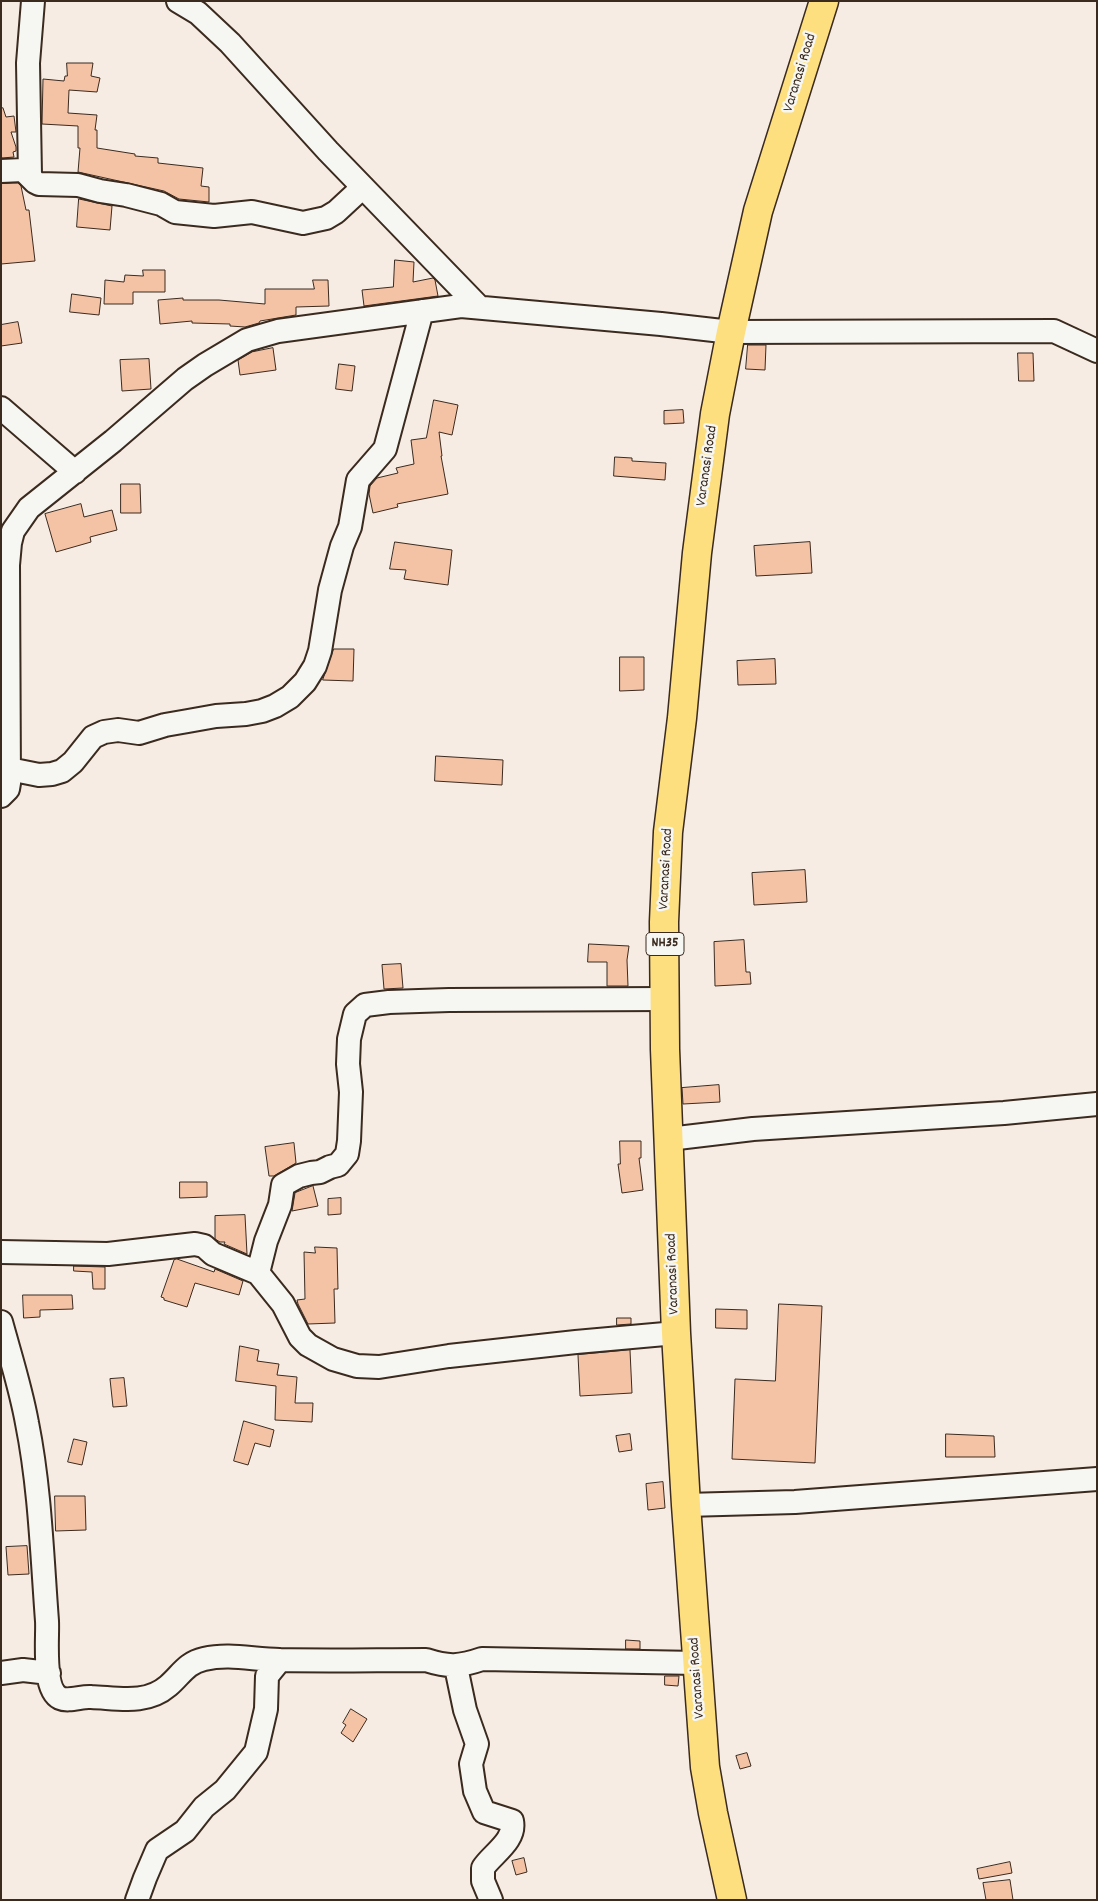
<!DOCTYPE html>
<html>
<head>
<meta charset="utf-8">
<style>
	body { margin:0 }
	#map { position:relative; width:1098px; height:1901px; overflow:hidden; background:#f6ece3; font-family:Dekko,sans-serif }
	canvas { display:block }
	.frame { position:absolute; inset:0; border:2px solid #3b2a1e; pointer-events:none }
</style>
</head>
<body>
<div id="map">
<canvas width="1098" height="1901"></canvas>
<div class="frame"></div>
</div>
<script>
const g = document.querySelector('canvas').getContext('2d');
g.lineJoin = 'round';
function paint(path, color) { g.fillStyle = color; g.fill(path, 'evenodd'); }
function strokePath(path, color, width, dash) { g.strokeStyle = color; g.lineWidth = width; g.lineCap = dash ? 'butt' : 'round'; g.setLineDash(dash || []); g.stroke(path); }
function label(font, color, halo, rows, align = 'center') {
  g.font = font + ' Dekko,sans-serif'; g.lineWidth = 5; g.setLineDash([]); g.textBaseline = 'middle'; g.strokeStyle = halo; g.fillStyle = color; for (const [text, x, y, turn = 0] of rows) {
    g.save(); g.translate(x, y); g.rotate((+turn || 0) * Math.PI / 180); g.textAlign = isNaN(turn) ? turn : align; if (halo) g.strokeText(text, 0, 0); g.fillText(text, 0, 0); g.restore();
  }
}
const building = new Path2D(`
	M67,63H93L91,76L100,78L97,92L69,90L68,113L97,115L95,130H97V148L135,154V156L158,158V163L203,168L201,186L209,187V202L179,199L164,191L78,172L80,148H78V126L42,124L43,79L64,81L65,76H67Z
	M3,108L6,117L14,116L16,132H11L16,147V151L13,152L14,157L2,158L1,156V109Z
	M18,183L21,186L26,210H29L35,261L1,264V184Z
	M79,199L112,206L110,230L77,227Z
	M395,260L414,262L413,282L433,278L435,280L438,296L364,306L362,290L393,287Z
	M143,270H165V292H133V304H104L105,280L124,282L125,275L143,276Z
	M313,280H328L329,306L296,307V315L260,321L259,323L245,327L230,326V324L192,323V321L160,324L158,300L183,298V300H219L265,304V289H314Z
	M72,294L101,298L99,315L70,312Z
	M18,322L22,343L1,346V325Z
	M748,345H766L765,370L746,369Z
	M273,348L276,370L240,375L238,360L252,352Z
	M1018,353H1033L1034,381H1019Z
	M149,359L151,389L122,391L120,360Z
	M339,364L355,366L352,391L336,389Z
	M434,400L458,405L452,435L439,432L442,456H441L448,494L397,504L398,507L373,513L369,494L370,486L377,478L398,473L396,468L414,464L411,440L426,438Z
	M683,410L684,423L664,424V411Z
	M615,457L632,458V461L666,463L665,480L614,476Z
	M121,484H140L141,513H121Z
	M81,504L84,517L112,510L117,530L90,537L91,542L56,552L45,514Z
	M395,542L452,550L448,585L404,579L406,570L390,569Z
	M810,542L812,573L756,576L754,546Z
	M334,649H354L353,681L323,680Z
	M620,657H644V690L620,691Z
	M775,659L776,684L738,685L737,661Z
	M436,756L503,760L502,785L435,781Z
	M805,870L807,902L754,905L752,873Z
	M744,940L746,972H750L751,984L715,986L714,942Z
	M589,944L629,946L627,960L628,986H607V962H588Z
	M401,964L403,988L384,989L382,965Z
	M719,1085L720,1102L683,1104L682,1088Z
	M620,1141H641V1158H639L643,1190L622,1193L618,1164H620Z
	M294,1143L296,1163L274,1176H269L265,1147Z
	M180,1182H207V1197L180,1198Z
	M313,1186L318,1206L292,1211L295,1193Z
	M341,1198V1214L328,1215V1199Z
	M245,1215L247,1254L224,1244L225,1242H220L215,1239V1216Z
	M315,1247L337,1248L338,1289H334L335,1323L308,1324L298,1304L297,1300L305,1299L304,1252L315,1253Z
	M177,1259L214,1272L215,1269L243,1281L239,1295L195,1283L187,1307L164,1300V1298L161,1297L174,1260Z
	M74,1266L105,1267V1289H93L92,1272L74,1271Z
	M23,1295H72L73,1309L40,1310V1317L24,1318Z
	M779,1304L822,1306L815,1463L732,1459L735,1379L775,1381Z
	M716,1309L747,1310V1329L716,1328Z
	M617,1318H631V1324L617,1325Z
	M240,1346L259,1350L257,1361L279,1364L277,1375L297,1377L295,1403H313L312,1422L275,1420L276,1386L236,1381Z
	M630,1350L632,1393L580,1396L578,1355Z
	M124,1378L127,1406L113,1407L110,1379Z
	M244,1421L274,1430L270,1447L255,1443L248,1465L234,1461Z
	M630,1434L632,1450L619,1452L616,1436Z
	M946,1434L994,1436L995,1457H946Z
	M74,1439L87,1442L82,1465L68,1462Z
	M663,1482L665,1508L648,1510L646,1484Z
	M55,1496H85L86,1530L56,1531Z
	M27,1546L29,1574L8,1575L6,1547Z
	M626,1640L640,1641V1649H626Z
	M665,1676H679L678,1686L665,1685Z
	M351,1709L367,1719L353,1742L341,1733L346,1725L343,1723Z
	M747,1753L751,1766L740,1769L736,1756Z
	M524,1858L527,1872L516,1875L512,1861Z
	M1010,1862L1012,1873L979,1879L977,1869Z
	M1010,1880L1013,1900H986L983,1883Z`);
const minor = new Path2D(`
	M178,1L198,13L230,43L328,151L479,307
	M1,171L23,170L35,182L39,184L78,185L100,191L126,195L161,204L175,212L214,216L252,212L303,223L326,218L336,212L363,187
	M30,175L28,63L33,1
	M1,408L75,472
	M9,769L39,775L52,774L62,771L73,762L93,737L104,732L118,730L139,733L165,725L188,721L216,716L246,714L262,711L275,706L290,697L305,682L315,666L320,651L330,590L342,546L350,527L358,480L385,449L422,311
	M1,796L8,789L9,783L8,565L10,543L13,531L29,508L113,441L185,379L205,365L247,340L278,331L461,306L661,324L731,332L1054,331L1097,351
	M665,999L449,1000L389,1002L365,1005L355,1014L349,1039L348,1064L351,1092L349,1141L347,1154L338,1165L330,1167L320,1172L311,1173L299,1176L283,1185L280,1205L266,1241L258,1273L283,1304L300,1337L308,1345L333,1359L357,1366L379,1367L449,1356L576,1342L676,1333
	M669,1139L753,1129L1004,1113L1097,1104
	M1,1252L108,1254L195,1244L204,1246L213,1254L258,1273
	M1,1322C10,1355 21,1389 27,1423C40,1488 42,1555 47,1621C48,1638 42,1689 60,1698C69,1702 82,1696 91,1697C118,1698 146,1705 168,1686C181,1675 186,1663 204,1659C230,1653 254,1660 280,1660C329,1661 377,1660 426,1660C448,1667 459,1667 482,1659L697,1663
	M686,1505L795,1502L1097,1479
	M456,1667L465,1710L477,1744L471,1764L475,1791L484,1812L512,1821C516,1841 492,1854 483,1868V1881L491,1900
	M1,1673L23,1670L49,1673
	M137,1900L145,1878L157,1850L185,1831L204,1807L225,1790L256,1752L266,1709L267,1676L280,1660`);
const highway = new Path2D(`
	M732,1900L713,1813L705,1767L686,1505L676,1333L665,1049L664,922L668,832L682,718L697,553L715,414L731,332L758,211L824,1`);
const shields = [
	[665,944,38]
];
const shieldNames = [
	["NH35",665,944]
];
const streetNames = [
	["Varanasi Road",801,73,-73],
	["Varanasi Road",708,466,-82],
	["Varanasi Road",667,869,-87],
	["Varanasi Road",674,1274,-92],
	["Varanasi Road",698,1678,-94]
];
paint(building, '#f4c2a5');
strokePath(building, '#3b2a1e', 1);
strokePath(minor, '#3b2a1e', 26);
strokePath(highway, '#3b2a1e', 31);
strokePath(minor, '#f6f6f2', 22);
strokePath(highway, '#fddf80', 28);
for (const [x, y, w] of shields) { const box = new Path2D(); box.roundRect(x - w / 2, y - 11.5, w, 23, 4); g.fillStyle = '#f6f6f2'; g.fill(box); strokePath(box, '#3b2a1e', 1); }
label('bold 14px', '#3b2a1e', null, shieldNames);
label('15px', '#3b2a1e', '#f6f6f2', streetNames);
</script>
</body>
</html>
